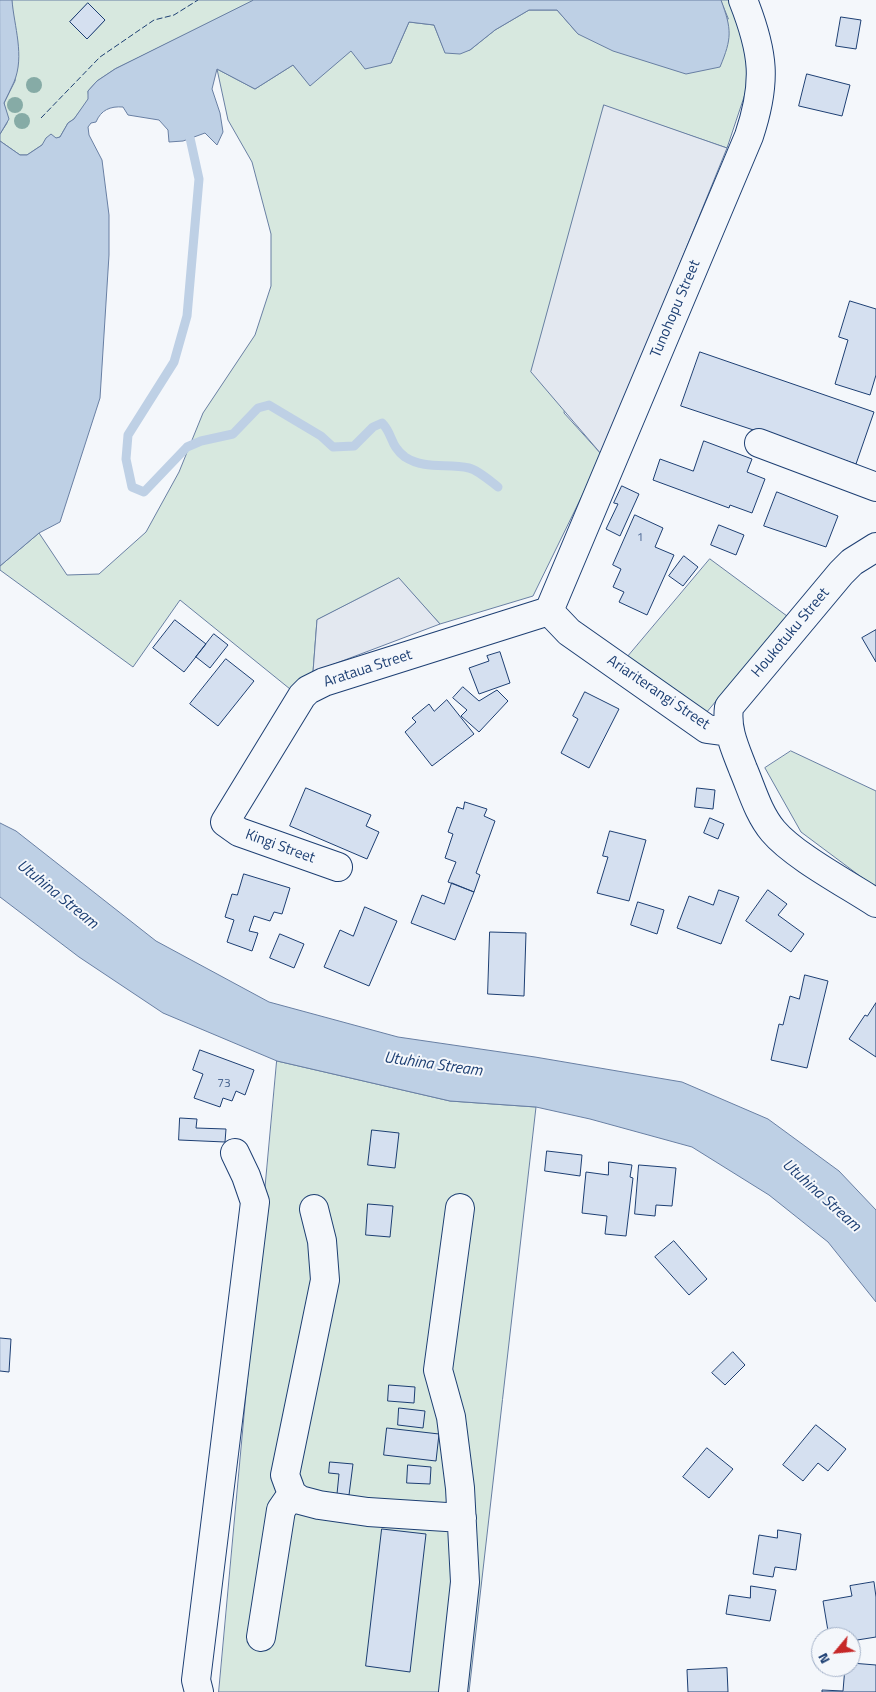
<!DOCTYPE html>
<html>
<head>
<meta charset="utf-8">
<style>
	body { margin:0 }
	#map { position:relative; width:876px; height:1692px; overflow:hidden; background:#f4f7fb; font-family:"Titillium Web",sans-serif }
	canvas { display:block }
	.north { position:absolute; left:811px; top:1627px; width:50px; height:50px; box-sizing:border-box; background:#f4f7fb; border:1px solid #9eadc5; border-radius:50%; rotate:242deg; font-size:14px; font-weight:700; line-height:20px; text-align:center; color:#1d3f73 }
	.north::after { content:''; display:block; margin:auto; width:18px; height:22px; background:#c62828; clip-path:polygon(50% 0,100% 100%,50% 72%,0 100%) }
</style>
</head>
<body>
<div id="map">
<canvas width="876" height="1692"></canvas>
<div class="north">N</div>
</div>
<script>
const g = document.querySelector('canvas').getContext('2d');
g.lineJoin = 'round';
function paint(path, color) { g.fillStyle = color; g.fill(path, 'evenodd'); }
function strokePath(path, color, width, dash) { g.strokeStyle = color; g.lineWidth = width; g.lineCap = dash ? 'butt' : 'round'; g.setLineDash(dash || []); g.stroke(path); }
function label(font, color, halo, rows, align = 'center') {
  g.font = font + ' "Titillium Web",sans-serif'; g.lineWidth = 4; g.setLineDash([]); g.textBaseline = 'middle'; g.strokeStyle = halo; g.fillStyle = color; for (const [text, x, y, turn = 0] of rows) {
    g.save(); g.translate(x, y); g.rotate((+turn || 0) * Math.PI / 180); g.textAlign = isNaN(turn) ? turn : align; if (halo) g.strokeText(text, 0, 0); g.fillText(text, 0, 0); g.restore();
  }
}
const green = new Path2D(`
	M12,0H256L115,69L97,81L88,91L89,99L74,119L68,123L60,137L45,143L27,155H20L0,141V134L7,123L4,103L15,81ZM88,4L105,20L87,39L70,22Z
	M721,0H732L748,39L750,79L727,148L604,106L564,413L602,455L533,596L440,624L399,579L317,620L313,672L290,689L180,600L133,667L0,570V566L39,533L67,575L99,574L146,532L179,472L203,413L255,335L271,286V234L252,162L228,120L217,69L255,89L293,65L310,85L351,50L391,63L409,22L434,25L445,52L470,50L495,30L529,10H557L578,34L728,19Z
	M710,559L787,616L706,713L625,660Z
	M791,751L876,791V888L801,832L765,768Z
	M277,1061L450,1101L536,1107L469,1692H219Z`);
const parking = new Path2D(`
	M604,105L727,148L602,455L531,372Z
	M399,578L440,624L313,672L317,620Z`);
const water = new Path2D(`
	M0,0H12C14,26 25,56 14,82C11,89 7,96 4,103L9,119L0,134Z
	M254,0H721C732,30 732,38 720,67L686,74L613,51L578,34L557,10H529L495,30L470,50L460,54L445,53L434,25L409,22L391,63L365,69L351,51L310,86L293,65L255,89L217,69L212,89L220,113L223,132L217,145L205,133L183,141L169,142L168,130L159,120L128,115L123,107C110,106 101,110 96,122L91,123L88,127L89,135L102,160L109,215V255L100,398L60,522L39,533L0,566V141L20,155H27L42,145L46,138L51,134L56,138L60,137L68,123L74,119L88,99V91L97,81L115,69Z
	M0,823L16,831L156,941L269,1002L398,1037L535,1057L682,1082L768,1119L839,1171L876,1210V1302L828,1242L769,1195L692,1147L590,1119L536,1107L450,1101L277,1061L163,1013L79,957L0,897Z`);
const stream = new Path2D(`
	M190,138L199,179L187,316L174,362L128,435L126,459L132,487L144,492L187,447L201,441L233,434L258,408L269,405L321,436L333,447L354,446L373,427L382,423C393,434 390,446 405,457C425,470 447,463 469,468C478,470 490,481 498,487`);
const building = new Path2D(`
	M88,3L105,20L87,39L70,22Z
	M841,17L861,20L856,49L836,46Z
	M807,74L850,85L842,116L799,106Z
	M850,301L876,309V375L870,395L835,384L848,340L839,337Z
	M700,352L874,412L856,464L681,406Z
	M704,441L752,459L747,472L765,479L752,513L730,505L729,508L653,480L660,459L693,471Z
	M622,486L639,494L620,536L606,529L618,504L614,503Z
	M777,492L838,516L826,547L764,526Z
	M635,515L663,528L655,547L674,555L647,615L619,602L624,592L613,587L621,569L613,565Z
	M719,525L744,535L736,555L711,545Z
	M684,556L698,567L683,586L669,576Z
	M175,620L206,644L184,672L153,648Z
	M876,630V662L862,638Z
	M214,634L228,645L210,668L196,657Z
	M500,652L510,683L479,694L469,668L489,661L487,656Z
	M226,659L254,681L218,726L190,704Z
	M463,687L479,701L497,690L508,701L479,732L461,716L467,710L453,698Z
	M585,692L619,709L589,768L561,753L578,719L573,716Z
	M447,700L474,734L432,766L405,732L416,722L412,718L429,704L434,711Z
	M306,788L371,815L366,826L379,832L367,859L290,826Z
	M697,788L715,790L713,809L695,807Z
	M465,802L487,809L484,816L495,821L476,873L480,875L474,892L448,882L456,862L445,858L453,834L448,832L457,807L463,809Z
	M710,818L724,824L718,839L704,833Z
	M610,831L646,840L629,901L597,893L608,857L603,856Z
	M244,874L290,888L282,914L274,912L270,921L254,916L249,931L258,933L252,951L227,942L234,920L225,917L232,894L237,895Z
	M452,883L474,892L455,940L411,923L422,895L444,904Z
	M719,890L739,897L721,944L677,928L689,896L713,905Z
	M768,890L787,904L778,915L804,934L791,952L746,921Z
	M638,902L664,910L657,934L631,925Z
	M365,907L397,921L369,986L324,967L340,930L353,936Z
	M490,932L526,933L524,996L488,994Z
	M280,934L304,944L294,968L270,958Z
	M805,975L828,981L807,1068L771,1060L779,1024L783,1025L790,996L799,999Z
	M876,1003V1057L849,1039L865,1015L867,1016Z
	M200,1050L254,1070L245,1095L236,1091L232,1101L223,1098L220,1107L194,1098L203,1074L193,1070Z
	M180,1118L197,1119L196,1128L226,1129L225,1142L179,1140Z
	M372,1130L399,1133L395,1168L368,1165Z
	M547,1151L582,1155L580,1176L545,1171Z
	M609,1162L632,1165L630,1177L633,1178L626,1236L605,1234L607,1216L582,1213L586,1172L608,1175Z
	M639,1165L676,1168L672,1206L656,1205L655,1216L635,1214Z
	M368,1204L393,1206L390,1237L366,1235Z
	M674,1241L707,1279L689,1295L655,1257Z
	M0,1338L11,1339L9,1372L0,1371Z
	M733,1352L745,1365L725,1385L712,1373Z
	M389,1385L415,1387L414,1403L388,1401Z
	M399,1408L425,1411L423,1428L398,1425Z
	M816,1425L846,1449L828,1471L818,1463L803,1481L783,1465Z
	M387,1428L439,1434L436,1461L384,1455Z
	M707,1448L733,1469L709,1498L683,1477Z
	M330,1462L353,1464L349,1495L337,1494L339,1474L329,1473Z
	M408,1465L431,1467L430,1484L407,1483Z
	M382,1529L426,1534L410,1672L366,1666Z
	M778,1530L801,1534L796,1570L775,1567L773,1577L753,1574L759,1535L777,1538Z
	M874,1582L876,1597V1637L851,1641V1637H829L823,1601L852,1596L850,1586Z
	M751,1586L776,1590L770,1621L726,1614L729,1595L750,1598Z
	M851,1663L876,1665V1692H822V1690L843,1691L845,1667H851Z
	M727,1668L728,1692H688L687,1670Z`);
const minor = new Path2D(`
	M759,443L876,487
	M876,547L852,562L841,573L729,707C726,730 735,748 743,769C752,790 758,813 773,831C794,856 847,884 876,903
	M549,611L749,136C767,82 764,53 743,0
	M549,611L569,632L707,729L729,732
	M338,867L239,832L225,822L302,696L308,690L324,682L549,611
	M314,1209L322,1241L325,1280L285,1475L292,1494L300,1500L319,1505L368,1512L462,1518
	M261,1637L281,1510L292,1494
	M199,1692L196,1680L255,1202L246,1176L235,1153
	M453,1692L465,1582L460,1488L451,1417L438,1370L460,1208`);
const fence = new Path2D(`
	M41,118L100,57L154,20L174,15L198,0`);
const trees = [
	[34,85],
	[15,105],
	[22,121]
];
const numberNames = [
	["1",640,538],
	["73",224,1084]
];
const streetNames = [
	["Tunohopu Street",676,309,-67],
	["Houkotuku Street",791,633,-50],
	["Arataua Street",368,669,-18],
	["Ariariterangi Street",658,693,34],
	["Kingi Street",280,847,20]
];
const waterNames = [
	["Utuhina Stream",57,895,39],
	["Utuhina Stream",433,1065,8],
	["Utuhina Stream",821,1196,42]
];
paint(green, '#d7e8df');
strokePath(green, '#687fa3', 1);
paint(parking, '#e3e8f0');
strokePath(parking, '#687fa3', 1);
paint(water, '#bed0e5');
strokePath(water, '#687fa3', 1);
strokePath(stream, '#bed0e5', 9);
paint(building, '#d5e0f0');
strokePath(building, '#1d3f73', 1);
strokePath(minor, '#1d3f73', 30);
strokePath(minor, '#f4f7fb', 28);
strokePath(fence, '#1d3f73', 1, [6, 2.5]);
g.fillStyle = '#86aba6';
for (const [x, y] of trees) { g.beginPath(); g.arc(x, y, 8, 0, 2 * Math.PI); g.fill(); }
label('12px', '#4b6792', null, numberNames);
label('15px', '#1d3f73', '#f4f7fb', streetNames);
label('italic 16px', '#1d3f73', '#f4f7fb', waterNames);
</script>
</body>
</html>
